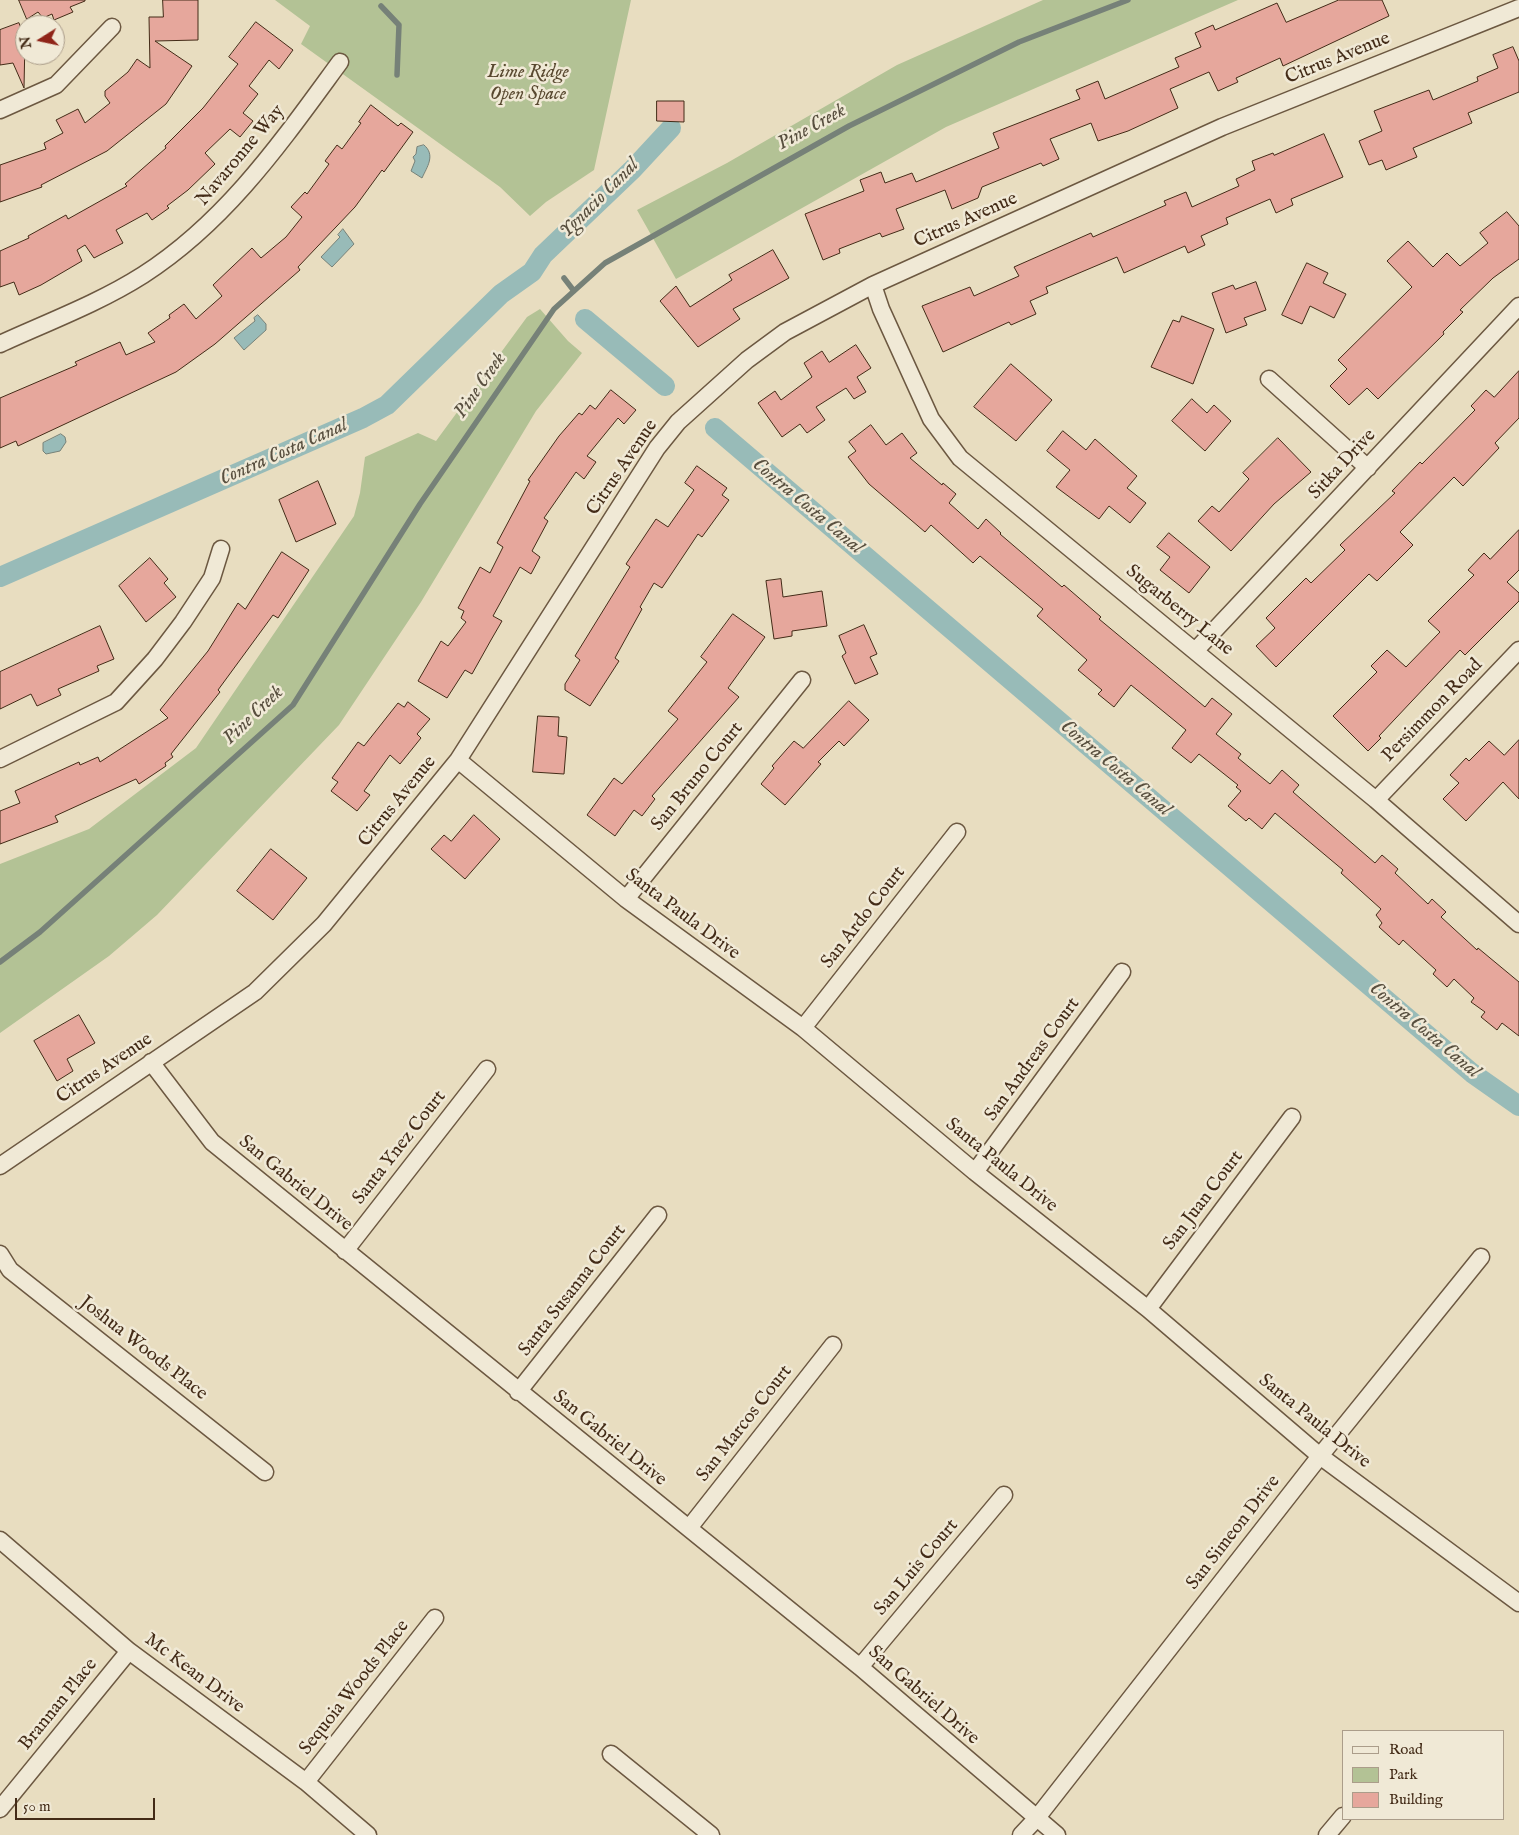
<!DOCTYPE html>
<html>
<head>
<meta charset="utf-8">
<style>
	body { margin:0 }
	#map { position:relative; width:1519px; height:1835px; overflow:hidden; background:#e8ddc0; font-family:"IM FELL English",serif }
	canvas { display:block }
	.legend { position:absolute; left:1342px; top:1730px; width:162px; height:90px; box-sizing:border-box; background:#f0e9d6; border:1px solid #ab9d8a; margin:0; padding:6px 9px; list-style:none; font-size:15px; color:#432b17 }
	.legend li { display:flex; align-items:center; gap:10px; height:25px }
	.legend b { width:25px; border:1px solid #ab9d8a }
	.north { position:absolute; left:15px; top:15px; width:50px; height:50px; box-sizing:border-box; background:#f0e9d6; border:1px solid #ab9d8a; border-radius:50%; rotate:260deg; font-size:14px; font-weight:700; line-height:20px; text-align:center; color:#432b17 }
	.north::after { content:''; display:block; margin:auto; width:18px; height:22px; background:#8f2418; clip-path:polygon(50% 0,100% 100%,50% 72%,0 100%) }
	.scale { position:absolute; left:15px; top:1798px; width:140px; height:22px; box-sizing:border-box; border:2px solid #432b17; border-top:0; padding-left:6px; font-size:15px; line-height:18px; white-space:nowrap; color:#432b17; -webkit-text-stroke:4px #f0e9d6; paint-order:stroke }
</style>
</head>
<body>
<div id="map">
<canvas width="1519" height="1835"></canvas>
<ul class="legend">
<li><b style="height:6px;background:#f0e9d6"></b>Road</li>
<li><b style="height:14px;background:#b3c295"></b>Park</li>
<li><b style="height:14px;background:#e6a79c"></b>Building</li>
</ul>
<div class="north">N</div>
<div class="scale">50 m</div>
</div>
<script>
const g = document.querySelector('canvas').getContext('2d');
g.lineJoin = 'round';
function paint(path, color) { g.fillStyle = color; g.fill(path, 'evenodd'); }
function strokePath(path, color, width, dash) { g.strokeStyle = color; g.lineWidth = width; g.lineCap = dash ? 'butt' : 'round'; g.setLineDash(dash || []); g.stroke(path); }
function label(font, color, halo, rows, align = 'center') {
  g.font = font + ' "IM FELL English",serif'; g.lineWidth = 5; g.setLineDash([]); g.textBaseline = 'middle'; g.strokeStyle = halo; g.fillStyle = color; for (const [text, x, y, turn = 0] of rows) {
    g.save(); g.translate(x, y); g.rotate((+turn || 0) * Math.PI / 180); g.textAlign = isNaN(turn) ? turn : align; if (halo) g.strokeText(text, 0, 0); g.fillText(text, 0, 0); g.restore();
  }
}
const green = new Path2D(`
	M275,0H631L594,170L546,202L530,216L500,187L301,44L310,26Z
	M1043,0H1238L946,127L676,279L637,210L727,163L897,65Z
	M540,309L568,341L582,353L536,411L421,602L339,725L157,915L109,956L0,1033V864L89,829L196,748L354,516L360,493L365,457L418,433L436,441L527,317Z`);
const water = new Path2D(`
	M424,145C436,155 427,167 422,178L411,171L415,161L413,157L416,154L417,147Z
	M343,229L354,244L332,267L321,257L340,237L338,235Z
	M258,315L266,324V330L244,350L234,338L255,321L254,318Z
	M61,434L65,437L66,442L60,451L46,454L43,451V443Z`);
const stream = new Path2D(`
	M381,6L399,25L397,75
	M564,278L574,291
	M0,962L40,932L293,705L420,504L554,309L605,263L849,126L1019,42L1128,0`);
const canal = new Path2D(`
	M585,319L665,386
	M715,428L1472,1073L1519,1106
	M0,577L363,418L387,405L501,294L532,272L543,255L633,169L671,128`);
const building = new Path2D(`
	M19,0H85V1L70,7L73,12L54,20L52,14L43,18L38,12L27,19Z
	M163,0H198V40L155,41L192,66L166,104L107,151L41,185L42,187L0,202V165L46,149L44,143L63,133L56,120L78,109L85,123L110,103L105,96V91L128,72L137,59L150,68L149,17H163Z
	M1339,0H1382L1389,16L1283,66L1280,58L1236,78L1238,82L1218,91L1209,72L1170,89L1178,108L1128,131L1098,141L1091,123L1050,139L1059,159L1043,166L1041,163L982,187L978,198L952,209L945,190L896,209L904,229L882,237L880,233L839,249L840,253L823,260L805,214L864,191L860,180L881,172L885,183L912,173L916,182L999,148L993,133L1080,99L1076,90L1098,81L1105,99L1179,67L1175,58L1201,47L1195,33L1213,25L1215,30L1277,3L1286,22Z
	M256,22L293,50L279,69L269,60L249,86L258,94L243,113L253,121L240,137L230,129L205,153L215,164L188,190L167,206L169,208L152,220L147,213L116,230L123,243L94,258L85,245L77,250L82,261L41,285L19,295L14,282L0,287V251L29,238L28,236L66,215L68,219L127,186L125,184L166,148L165,146L203,108L238,64L229,57Z
	M19,23L25,39L24,88L13,63L0,65V30Z
	M1513,47L1519,61V92L1468,113L1472,123L1413,148L1417,157L1386,170L1382,160L1369,165L1359,141L1382,131L1374,111L1429,90L1433,100L1478,81L1477,77L1498,68L1493,55Z
	M657,101H684V122L657,121Z
	M371,105L398,126L401,123L413,132L384,172L382,170L355,207L298,267L300,270L215,344L176,372L18,446L16,441L0,448V398L77,365L75,362L120,342L126,355L155,342L148,333L170,318L169,315L184,304L196,319L222,296L213,285L252,248L261,258L286,237L302,217L291,207L305,192L307,194L329,164L325,161L337,145L342,149L361,123L359,122Z
	M1324,134L1343,177L1291,199L1293,205L1276,213L1270,199L1226,218L1228,224L1201,236L1205,245L1188,253L1185,246L1124,273L1117,257L1046,287L1048,293L1030,301L1036,314L1011,325L1009,322L943,352L922,306L970,287L974,296L1019,276L1014,267L1091,233L1093,237L1166,205L1164,201L1186,192L1192,207L1239,186L1236,179L1255,170L1252,161L1273,153L1274,155Z
	M1507,212L1519,226V259L1493,278L1460,310L1463,312L1443,332L1444,334L1378,399L1367,388L1349,405L1330,386L1347,369L1338,360L1412,287L1387,261L1408,241L1433,267L1447,253L1460,266L1488,243L1480,233Z
	M773,250L789,278L733,309L740,319L698,347L660,301L676,286L690,307L732,280L729,275Z
	M1307,263L1328,273L1323,283L1346,294L1334,318L1310,306L1302,324L1282,315Z
	M1256,282L1266,310L1244,318L1247,325L1226,333L1212,293L1233,285L1235,289Z
	M1182,316L1214,329L1193,384L1151,367L1173,320L1179,322Z
	M856,345L871,368L857,377L866,392L854,399L846,388L816,407L825,420L807,433L800,424L782,437L758,403L775,391L781,400L812,377L804,363L822,351L829,362Z
	M1011,364L1052,400L1016,441L974,407Z
	M1519,371V418L1495,443L1499,448L1463,486L1454,477L1400,532L1413,545L1377,581L1369,574L1276,667L1256,646L1275,628L1266,618L1306,578L1311,583L1345,550L1340,545L1395,493L1392,491L1420,462L1422,464L1475,410L1471,406L1486,390L1494,397Z
	M611,390L636,410L624,424L618,418L587,456L596,462L584,479L576,472L544,518L548,521L532,551L540,557L531,574L520,567L493,616L502,621L491,640L472,674L465,670L447,698L418,681L441,641L448,646L466,622L461,618L464,611L458,608L480,567L490,573L503,547L497,543L530,481L528,480L559,436L579,413L582,415L590,405L595,409Z
	M1192,399L1207,413L1214,405L1231,421L1205,451L1172,421Z
	M871,425L886,445L902,433L917,453L910,458L942,485L943,483L956,494L949,503L978,529L986,519L1001,533L1000,534L1062,587L1064,585L1101,617L1099,619L1205,707L1212,698L1232,714L1216,734L1241,754L1238,758L1270,784L1282,770L1299,785L1293,792L1375,863L1382,855L1398,869L1395,873L1428,904L1432,899L1446,912L1441,917L1477,950L1478,948L1519,982V1036L1502,1023L1497,1030L1481,1017L1485,1012L1471,1002L1474,998L1454,979L1447,987L1433,974L1436,970L1403,940L1399,945L1379,927L1382,923L1376,915L1381,909L1341,873L1343,870L1275,813L1262,829L1249,818L1246,821L1228,806L1241,791L1236,787L1238,785L1199,754L1191,763L1172,748L1186,730L1131,685L1114,707L1098,694L1102,690L1078,670L1087,660L1037,616L1043,609L980,556L973,563L931,525L925,532L869,484L848,457L856,451L849,442Z
	M1063,431L1086,450L1095,439L1137,476L1127,488L1146,503L1130,523L1109,506L1099,519L1056,487L1070,470L1047,451Z
	M1278,438L1311,472L1274,504L1231,551L1198,521L1212,506L1219,512L1249,479L1243,473Z
	M697,466L727,488L722,495L729,500L702,537L698,534L662,588L654,583L640,607L642,609L615,658L619,661L590,706L565,690V684L580,660L575,656L630,567L626,564L656,519L668,527L694,490L685,483Z
	M318,481L336,524L296,542L279,500Z
	M1519,530V570L1507,582L1519,593V601L1465,655L1460,650L1379,736L1381,738L1368,751L1333,716L1377,672L1371,666L1387,650L1406,667L1440,632L1428,621L1474,575L1468,570L1484,553L1490,559Z
	M1169,533L1210,567L1189,593L1160,570L1170,557L1157,547Z
	M282,552L309,570L278,618L273,615L218,690L220,692L171,754L173,757L165,763L166,766L139,784L136,779L55,816L58,822L0,844V811L20,803L15,791L79,762L80,765L98,757L100,762L168,718L160,710L208,651L238,603L245,609Z
	M150,558L168,579L164,583L176,597L146,622L119,586Z
	M781,579L783,597L822,591L827,626L792,631V636L774,639L766,581Z
	M733,614L765,637L728,688L739,697L652,796L655,799L642,816L634,810L615,836L587,815L614,778L622,784L678,719L668,711L707,662L701,657Z
	M864,625L877,654L870,657L878,674L855,684L842,656L846,653L839,636Z
	M100,626L114,659L97,666L99,671L58,689L61,695L37,706L31,694L0,709V672Z
	M849,701L869,720L844,746L839,741L818,762L821,764L785,805L761,784L774,768L772,766L794,741L803,748Z
	M408,702L430,719L417,734L421,738L400,764L390,755L364,791L370,795L357,811L331,791L338,782L332,778L358,742L364,746L398,703L404,707Z
	M538,716L559,717L558,736L567,737L564,774L533,772Z
	M1519,740V799L1503,782L1466,821L1443,799L1459,783L1450,775L1466,758L1469,761L1489,741L1504,755Z
	M474,815L500,839L465,879L431,849L444,835L451,841Z
	M271,849L307,878L273,920L237,891Z
	M79,1015L95,1043L67,1059L73,1071L57,1081L34,1041Z`);
const minor = new Path2D(`
	M0,110L56,85L112,27
	M873,285L881,309L931,419L960,458L1376,800L1519,924
	M0,344C48,322 99,303 143,275C227,221 282,141 340,62
	M1269,379L1368,468
	M1196,650L1519,306
	M0,759L116,702L155,659L183,622L212,578L221,549
	M458,760L626,899L803,1028L975,1172L1148,1309L1320,1456L1519,1603
	M1376,800L1519,650
	M626,899L802,680
	M803,1028L957,832
	M151,1062L212,1142L860,1667L1057,1835
	M0,1166L255,992L324,924L458,760L657,448L678,422L747,360L785,332L873,285L1222,127L1519,8
	M975,1172L1122,972
	M345,1251L487,1069
	M0,1254L10,1270L265,1472
	M1148,1309L1292,1117
	M518,1392L658,1215
	M689,1528L833,1345
	M0,1540L129,1651L306,1782L368,1835
	M860,1667L1004,1495
	M611,1754L711,1835
	M306,1782L435,1618
	M0,1809L129,1651
	M1021,1835L1036,1819L1320,1456L1481,1257
	M1327,1835L1343,1816`);
const streetNames = [
	["Citrus Avenue",1338,59,-22],
	["Navaronne Way",241,156,-50],
	["Citrus Avenue",966,221,-24],
	["Sitka Drive",1343,465,-47],
	["Citrus Avenue",623,468,-56],
	["Sugarberry Lane",1179,611,39],
	["Persimmon Road",1433,711,-46],
	["San Bruno Court",698,777,-51],
	["Citrus Avenue",398,802,-51],
	["Santa Paula Drive",682,915,37],
	["San Ardo Court",864,918,-52],
	["San Andreas Court",1033,1060,-54],
	["Citrus Avenue",105,1069,-34],
	["Santa Ynez Court",400,1148,-52],
	["Santa Paula Drive",1001,1166,39],
	["San Gabriel Drive",295,1184,39],
	["San Juan Court",1204,1201,-53],
	["Santa Susanna Court",573,1291,-52],
	["Joshua Woods Place",143,1349,38],
	["Santa Paula Drive",1314,1422,39],
	["San Marcos Court",745,1424,-52],
	["San Gabriel Drive",609,1439,39],
	["San Simeon Drive",1234,1533,-52],
	["San Luis Court",917,1568,-50],
	["Mc Kean Drive",194,1674,37],
	["Sequoia Woods Place",355,1688,-52],
	["San Gabriel Drive",923,1696,41],
	["Brannan Place",59,1705,-51]
];
const parkNames = [
	["Lime Ridge",528,73],
	["Open Space",528,95]
];
const waterNames = [
	["Pine Creek",812,128,-29],
	["Ygnacio Canal",600,199,-45],
	["Pine Creek",481,386,-55],
	["Contra Costa Canal",284,453,-24],
	["Contra Costa Canal",807,507,40],
	["Pine Creek",254,716,-44],
	["Contra Costa Canal",1115,769,40],
	["Contra Costa Canal",1424,1031,40]
];
paint(green, '#b3c295');
paint(water, '#98bbb8');
strokePath(water, '#768178', 1);
strokePath(stream, '#768178', 5.5);
strokePath(canal, '#98bbb8', 20);
paint(building, '#e6a79c');
strokePath(building, '#432b17', 1);
strokePath(minor, '#6c5841', 19);
strokePath(minor, '#f0e9d6', 16);
label('19px', '#432b17', '#f0e9d6', streetNames);
label('italic 19px', '#594930', '#f0e9d6', parkNames);
label('italic 20px', '#584f3f', '#f0e9d6', waterNames);
</script>
</body>
</html>
